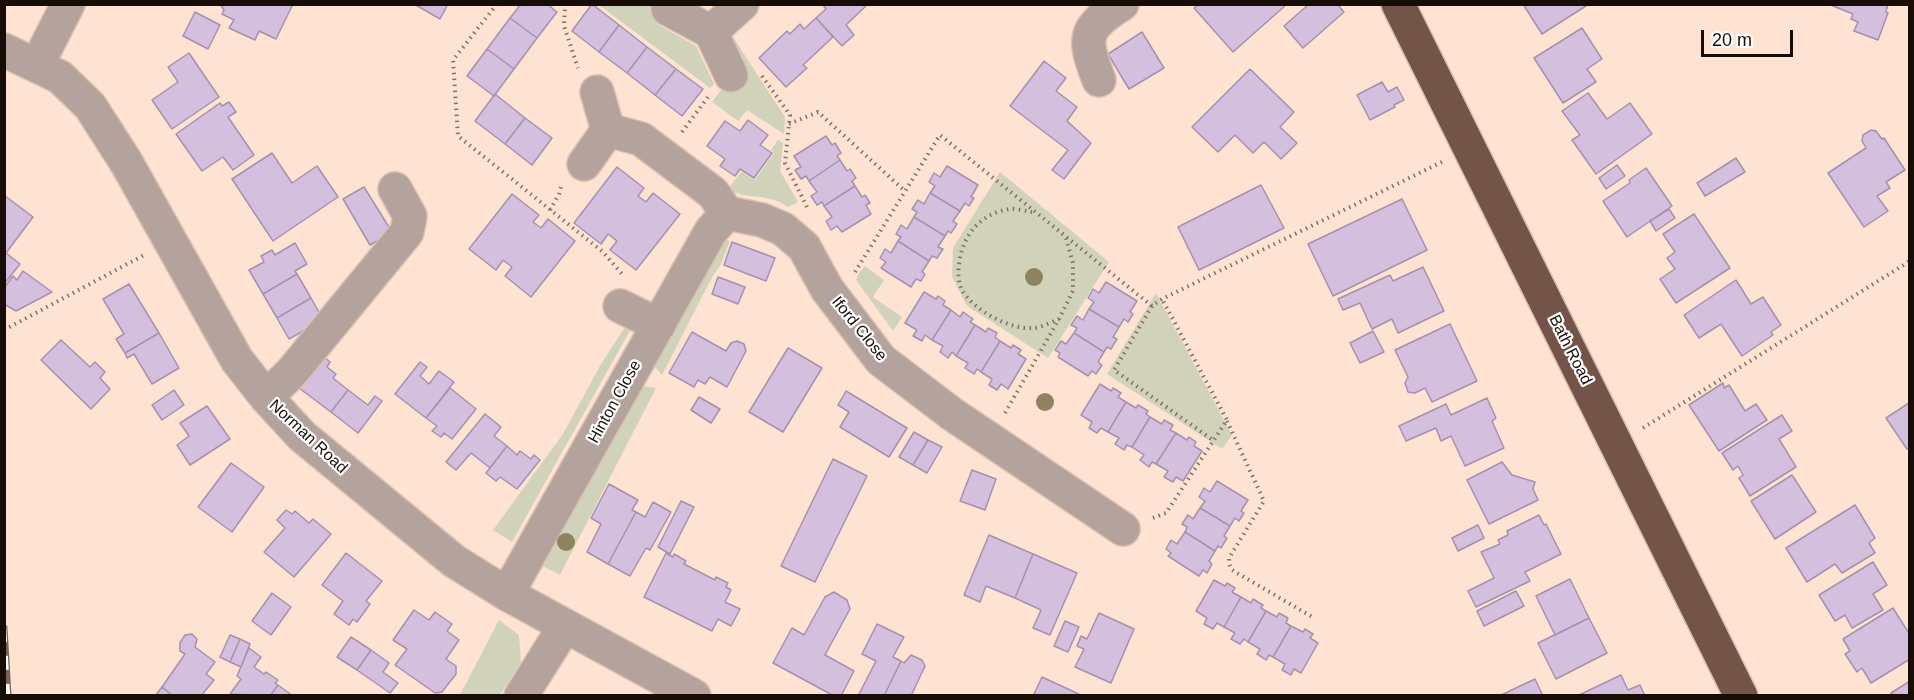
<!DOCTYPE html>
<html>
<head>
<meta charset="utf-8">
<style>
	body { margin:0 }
	#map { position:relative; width:1914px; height:700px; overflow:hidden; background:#ffe3d2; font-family:Arial,sans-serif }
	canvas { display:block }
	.frame { position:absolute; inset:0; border:6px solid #180d06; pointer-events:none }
	.scale { position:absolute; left:1701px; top:30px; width:92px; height:27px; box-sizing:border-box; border:3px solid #180d06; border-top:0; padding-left:8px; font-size:18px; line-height:21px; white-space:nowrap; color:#180d06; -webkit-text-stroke:4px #fff; paint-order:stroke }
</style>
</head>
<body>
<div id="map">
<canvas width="1914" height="700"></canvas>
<div class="frame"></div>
<div class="scale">20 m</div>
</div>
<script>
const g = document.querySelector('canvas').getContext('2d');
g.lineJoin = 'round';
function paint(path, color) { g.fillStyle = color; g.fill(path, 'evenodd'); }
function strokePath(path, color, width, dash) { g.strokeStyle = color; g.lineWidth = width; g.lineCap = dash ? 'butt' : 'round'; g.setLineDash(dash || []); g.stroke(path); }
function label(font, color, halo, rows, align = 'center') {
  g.font = font + ' Arial,sans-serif'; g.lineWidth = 4.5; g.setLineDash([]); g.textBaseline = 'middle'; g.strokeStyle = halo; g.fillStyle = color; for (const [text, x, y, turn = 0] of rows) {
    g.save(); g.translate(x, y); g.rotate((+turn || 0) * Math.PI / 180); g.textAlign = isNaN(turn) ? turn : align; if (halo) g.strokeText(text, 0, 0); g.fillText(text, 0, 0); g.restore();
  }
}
const green = new Path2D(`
	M599,5H669L657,24L696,46L714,84L710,88Z
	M733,37L785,117L784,134L747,110L738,121L712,102L724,86L728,39Z
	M778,140L783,143L780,171L798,202L788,207C768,192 745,200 730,190V186L741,172L755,180L774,153L771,150Z
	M1000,172L1109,262L1048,358L967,306L952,277L953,248Z
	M723,239L730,241L720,266L712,277L662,375L653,365Z
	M865,266L884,280L873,297L902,317L893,331L856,280L859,273Z
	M1156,293L1232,435L1222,449L1107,374Z
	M627,324L632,327L512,542L493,530L563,434L601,364Z
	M642,386L656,388L560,575L543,566Z
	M499,620L519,635L521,662L500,695H460Z`);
const building = new Path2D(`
	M220,4H288L292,6L276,39L259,31L255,40L229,28L234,20L222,14L224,10Z
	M414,4H448L440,19Z
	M521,4H547L557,12L537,38L510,18Z
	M592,4L619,25L599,52L572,31Z
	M822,4H868L846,25L854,35L842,46L816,18L826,9Z
	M1195,4H1287L1233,52L1194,8L1197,6Z
	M1309,4H1337L1344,12L1303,48L1284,26Z
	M1523,4H1589L1542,34Z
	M1828,4H1888L1886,12L1888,13L1878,40L1854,31L1858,22L1851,19L1853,14Z
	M195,12L220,25L208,49L183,36Z
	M510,18L537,38L514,69L487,49Z
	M816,18L833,37L803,65L807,68L786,87L759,58L787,31L790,34L800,24L804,29Z
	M619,25L647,47L627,73L599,52Z
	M1582,28L1602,59L1587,69L1596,82L1563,103L1534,58Z
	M1142,32L1164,68L1129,89L1108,54Z
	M647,47L676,69L655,95L627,73Z
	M487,49L514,69L494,96L467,76Z
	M189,53L219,97L172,129L152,100L178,82L168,67Z
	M1044,61L1066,78L1056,91L1077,107L1067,121L1091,143L1064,179L1052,170L1068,150L1010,106Z
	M676,69L703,89L682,116L655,95Z
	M1250,69L1294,112L1280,127L1297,143L1281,159L1264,142L1253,153L1235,135L1218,152L1192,127Z
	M1382,82L1388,92L1397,87L1404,100L1394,105L1395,107L1370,120L1357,95Z
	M1588,93L1607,119L1630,103L1652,134L1596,174L1572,140L1580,135L1562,111Z
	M495,94L525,118L505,144L475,121Z
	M229,102L236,112L228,117L254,155L233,170L223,157L202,171L176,134L220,103L222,106Z
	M525,118L552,138L532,165L505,144Z
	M748,120L768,135L760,145L772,153L754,178L740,169L735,176L720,166L725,159L707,146L725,121L740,131Z
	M1871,130L1876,131L1882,139L1884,138L1905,170L1886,182L1890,188L1877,196L1888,211L1864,227L1828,173L1866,148L1862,141L1863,135Z
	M826,136L832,145L835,143L841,153L837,156L840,160L809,181L806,176L801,179L795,170L801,167L794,156Z
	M272,153L292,183L317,166L338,197L273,241L232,179Z
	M1736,158L1745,172L1705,196L1697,183Z
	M840,160L847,171L850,169L856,178L852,181L855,186L824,206L822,202L817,205L811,196L817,192L809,181Z
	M1617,165L1625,176L1606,189L1599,178Z
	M947,166L978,185L971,197L974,198L969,206L965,203L960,211L930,193L935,186L929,182L934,173L940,177Z
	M617,167L644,188L638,196L646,202L653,193L680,214L636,270L610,250L617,241L608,234L601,244L574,223Z
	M1646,168L1672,206L1627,237L1603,201L1630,183L1629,180Z
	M1261,185L1284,228L1199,270L1178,227Z
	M855,186L862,197L865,195L870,203L866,205L871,214L842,232L837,226L831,230L826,221L832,217L824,206Z
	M364,187L392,232L370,245L343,199Z
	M930,193L960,211L953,221L957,224L951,233L948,231L945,236L914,217L917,212L912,209L918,200L924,204Z
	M512,194L539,215L533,222L541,228L548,219L575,241L531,297L505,276L512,267L503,260L496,270L469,249Z
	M4,195L33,217L6,253L20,264L4,284Z
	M1402,199L1427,250L1333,296L1308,244Z
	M1669,209L1675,218L1656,231L1650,221Z
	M1694,214L1730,268L1676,303L1660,279L1675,269L1667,258L1675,252L1663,234Z
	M914,217L945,236L938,247L943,249L937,258L932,256L929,261L898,241L901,237L896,234L901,225L907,229Z
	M898,241L929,261L922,272L925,274L921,281L916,279L911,287L881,268L886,262L880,258L885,249L891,253Z
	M732,242L775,258L766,281L724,265Z
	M295,243L307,264L295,271L297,274L263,294L249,270L264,262L261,256L272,250L275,255Z
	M1423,267L1444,311L1398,333L1392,319L1372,329L1360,303L1343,310L1338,299L1390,275L1393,281Z
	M23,271L52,292L16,311L4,304V288L13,276L17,280Z
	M297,274L311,298L277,318L263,294Z
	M718,277L745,287L738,304L712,294Z
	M1736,280L1751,304L1763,297L1781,325L1771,332L1773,335L1742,356L1721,324L1699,338L1684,315Z
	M1106,282L1137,301L1130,312L1133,314L1128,322L1124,319L1119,327L1089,309L1094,302L1088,298L1093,289L1099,293Z
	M129,284L159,333L125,353L116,339L124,334L103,299Z
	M924,292L936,299L938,296L945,301L943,305L951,310L932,340L925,335L922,341L913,336L917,330L905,323Z
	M311,298L325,323L307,334L305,330L289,339L277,318Z
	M1089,309L1119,327L1113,337L1117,339L1111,349L1107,347L1104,352L1074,333L1077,328L1071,325L1077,316L1083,320Z
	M951,310L960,317L963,312L973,319L970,322L975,325L956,356L952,352L948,358L940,352L943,346L932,340Z
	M1450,324L1477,381L1432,402L1425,388L1415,393L1408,392L1405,383L1408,377L1395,350Z
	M975,325L986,332L988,328L997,333L995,337L1000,341L981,372L977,369L974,374L965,368L968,363L956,356Z
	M1373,331L1384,352L1360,363L1350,343Z
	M692,332L726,351L731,343L737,341L744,344L746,351L727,387L710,377L705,384L698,380L694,387L669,373Z
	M159,333L179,368L152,384L134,354L127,358L125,353Z
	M1074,333L1104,352L1098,362L1102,365L1096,374L1092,371L1088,376L1058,357L1060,353L1055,350L1061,341L1066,344Z
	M61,340L90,367L95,362L105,372L100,378L110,389L91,409L41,360Z
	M1000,341L1011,348L1013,345L1021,350L1018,354L1026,359L1008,389L1001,384L997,390L989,385L992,379L981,372Z
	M788,348L822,368L783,432L749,412Z
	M323,356L330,362L327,367L336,374L333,378L348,390L331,412L299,388Z
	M420,362L427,367L420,376L429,384L439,371L454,382L426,418L395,394Z
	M1723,383L1724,388L1729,385L1745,411L1756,404L1767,420L1719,451L1689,405Z
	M1100,384L1111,391L1113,388L1121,393L1118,397L1126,402L1108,432L1101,428L1097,433L1089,428L1092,422L1081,415Z
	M450,388L476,409L452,439L444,433L441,437L432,431L437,426L426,418Z
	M174,390L184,405L162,420L152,405Z
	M348,390L368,405L375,396L382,401L358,433L331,412Z
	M846,391L907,428L889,457L840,427L849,412L838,405Z
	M699,397L720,409L711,423L691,410Z
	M1487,398L1496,418L1492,421L1504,448L1465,466L1451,436L1441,441L1436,428L1406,441L1399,426L1446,404L1451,415Z
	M1126,402L1136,408L1138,405L1148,411L1146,414L1150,417L1132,447L1127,445L1124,450L1115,444L1119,438L1108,432Z
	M1909,403L1910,448L1907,449L1886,418Z
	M207,406L230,439L190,465L177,445L189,436L180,423Z
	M485,414L501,427L494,436L507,446L490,468L471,453L456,470L446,462Z
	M1782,415L1792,431L1779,439L1796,467L1750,496L1739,478L1743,475L1738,466L1733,470L1722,453Z
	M1150,417L1162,424L1164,420L1173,425L1170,430L1176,433L1156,464L1152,462L1149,467L1140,460L1144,455L1132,447Z
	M914,432L928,440L913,465L899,457Z
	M1176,433L1187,440L1189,437L1196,442L1194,446L1202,451L1183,481L1176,477L1173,482L1164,477L1168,471L1156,464Z
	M928,440L942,447L927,473L913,465Z
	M507,446L517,455L520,451L531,459L534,455L540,460L517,489L500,477L496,481L486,473Z
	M833,459L867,476L815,582L781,566Z
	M1502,462L1512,475L1535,482L1533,489L1538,500L1489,524L1467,480Z
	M231,463L264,487L232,532L198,507Z
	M972,470L996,479L985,510L960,501Z
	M1792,475L1816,512L1775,539L1751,501Z
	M1217,481L1248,500L1241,511L1244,513L1239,521L1235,518L1230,526L1200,508L1205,501L1199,497L1204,488L1210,492Z
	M609,484L638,500L632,510L636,512L608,564L587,552L601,524L591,518Z
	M681,501L694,507L670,554L658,547Z
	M653,502L671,512L650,550L646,548L630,576L608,564L636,512L645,517Z
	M1855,505L1875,538L1869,543L1875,553L1842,573L1835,564L1807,582L1786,548Z
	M1200,508L1230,526L1224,536L1227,538L1221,548L1218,546L1215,551L1185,532L1187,527L1182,524L1188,515L1193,519Z
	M286,510L292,514L295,511L309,523L313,519L331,534L294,577L264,552L285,528L277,520Z
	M1539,515L1544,525L1546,524L1561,554L1525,572L1530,581L1476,607L1468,591L1494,578L1481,552L1500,544L1498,540L1508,535L1507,531Z
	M1478,525L1484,538L1458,551L1452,538Z
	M1185,532L1215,551L1209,561L1212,564L1207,573L1203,570L1199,576L1168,556L1171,553L1166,549L1171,540L1177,544Z
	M989,535L1033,554L1015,598L986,586L980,602L964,595Z
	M346,553L382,581L366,601L370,604L357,622L353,619L349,625L334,614L343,601L322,585Z
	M666,553L673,557L674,554L686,561L684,564L715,580L716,577L728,583L726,587L731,590L725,602L740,609L731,626L718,619L712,631L644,597Z
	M1033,554L1077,573L1050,635L1033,628L1041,610L1015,598Z
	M1873,562L1887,585L1873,594L1883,610L1852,628L1845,615L1835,621L1819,595Z
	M1570,579L1589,618L1555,635L1536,596Z
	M1214,580L1225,586L1227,583L1235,588L1232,592L1241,597L1224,627L1217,623L1213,629L1204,624L1207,618L1196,611Z
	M1516,591L1524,606L1484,626L1477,611Z
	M834,592L847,600L850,609L825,655L854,671L841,696H834L773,663L792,628L804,635L825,597Z
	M272,593L291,607L271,635L252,621Z
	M1241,597L1251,603L1253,599L1263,605L1261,608L1266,611L1248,642L1244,639L1240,644L1231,639L1235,633L1224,627Z
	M1893,608L1910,635V659L1871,683L1862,668L1857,672L1845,654L1850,651L1843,639Z
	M414,610L429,620L435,612L452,624L447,631L459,640L446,659L456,666V674L442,692L435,693L395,665L407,649L393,640Z
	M1266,611L1277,617L1279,613L1288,618L1286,623L1291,626L1273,657L1269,655L1266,660L1257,654L1260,649L1248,642Z
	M1099,613L1134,629L1111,683L1075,667L1084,649L1077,646L1081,636L1087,639Z
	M1589,618L1607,653L1556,679L1538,643Z
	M1065,621L1079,627L1068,652L1054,646Z
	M877,624L904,637L893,657L901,661L884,696H858L876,661L862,654Z
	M1291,626L1303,632L1305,629L1313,634L1310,638L1318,643L1301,673L1294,669L1291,675L1282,670L1285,664L1273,657Z
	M192,634L197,639L195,647L215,662L206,674L214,680L201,696H173L162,687L185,654L180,651V643L185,635Z
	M230,635L240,639L230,662L220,657Z
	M351,637L371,650L357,670L337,657Z
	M240,639L250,644L241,667L230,662Z
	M249,648L261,657L254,667L264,674L266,672L278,680L275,683L278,685L270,696L230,694L241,679L237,676Z
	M371,650L389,663L383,672L398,683L390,693L357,670Z
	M911,655L922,660L925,666L911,696H884L901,661L904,663Z
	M1621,675L1628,690L1640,685L1645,696H1577Z
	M1042,677L1083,696H1038L1034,694Z
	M1535,679L1543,696H1499Z
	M1910,681V696H1892L1891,693Z
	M278,685L293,696H270Z
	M162,687L173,696H155Z`);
const path = new Path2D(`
	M497,4L453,60L458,136L603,252L622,274
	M563,4L565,8L564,26L578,68
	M762,76L790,115L785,163L807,207
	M789,124L818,112L905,191
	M682,132L708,97
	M550,210L559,194L561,187
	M1032,212C1025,211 1016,208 1009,209C982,214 965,232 960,258C958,268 957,280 962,290C973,310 1010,330 1033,328C1041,328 1051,322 1059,319
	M855,272L940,135L1152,306L1162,299L1442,162
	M1152,306L1114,370L1213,440
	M4,330L144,255
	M1005,413L1059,319L1073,291V263L1066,238
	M1227,421L1264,501L1229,558V564L1232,570L1314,618
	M1643,428L1910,261
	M1153,518L1166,513L1227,420L1162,299`);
const minor = new Path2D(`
	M668,9L711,32L731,75
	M711,32L742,4
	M4,50L60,77L90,106L126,162L237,360L266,397L302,436L454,561L507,594L694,696
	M37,65L68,4
	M1099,80C1083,39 1082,29 1122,4
	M608,130L641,139L713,193L727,213L762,220L783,229L804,247L827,289L881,360L952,414L1123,529
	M584,164L608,130L597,92
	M620,306L659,325
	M266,397L292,372L407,232L410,216L395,189
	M507,594L711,231L727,213
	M521,696L565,626`);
const highway = new Path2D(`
	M1398,4L1741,696`);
const rail = new Path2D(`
	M4,628L8,696`);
const trees = [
	[1034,277],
	[1045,402],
	[566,542]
];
const streetNames = [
	["Iford Close",859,329,51],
	["Bath Road",1570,350,63],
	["Hinton Close",615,402,-61],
	["Norman Road",308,437,43]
];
paint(green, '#d0d3b9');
paint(building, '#d4bfde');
strokePath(building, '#a591ae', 1.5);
strokePath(minor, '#dac1b1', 36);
strokePath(highway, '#dac1b1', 36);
strokePath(path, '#837064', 4, [1.5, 4.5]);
strokePath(minor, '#b4a29d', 33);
strokePath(highway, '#745348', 33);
strokePath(rail, '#766459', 7);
strokePath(rail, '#fff', 4.5, [14]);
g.fillStyle = '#8f835f';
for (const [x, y] of trees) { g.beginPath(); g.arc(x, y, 9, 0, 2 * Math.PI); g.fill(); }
label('16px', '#180d06', '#fff', streetNames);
</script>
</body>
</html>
